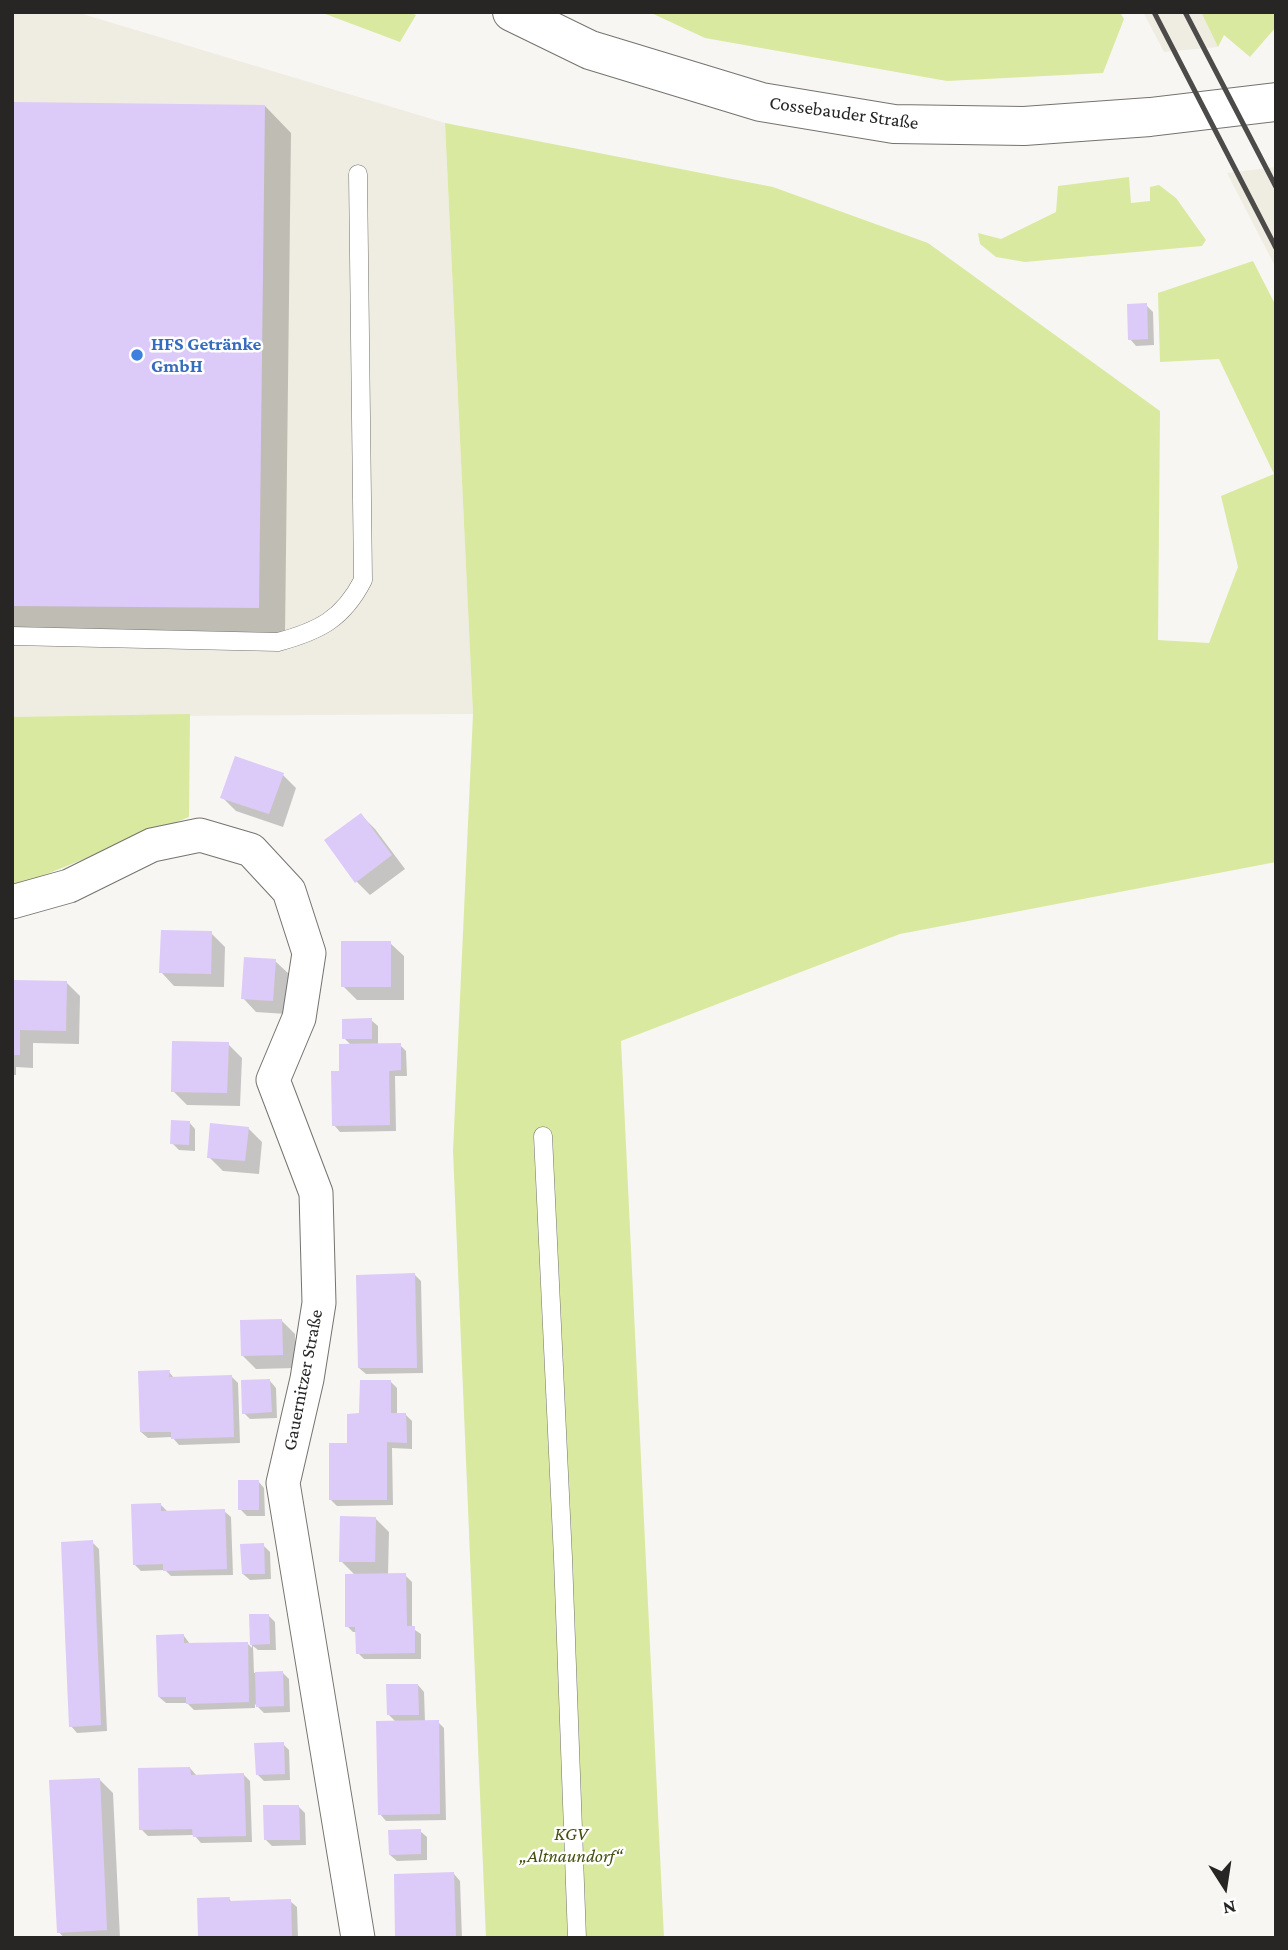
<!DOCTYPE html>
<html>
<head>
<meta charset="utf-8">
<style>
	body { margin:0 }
	#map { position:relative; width:1288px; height:1950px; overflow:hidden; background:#f8f6f3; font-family:"Crimson Pro",serif }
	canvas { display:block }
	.frame { position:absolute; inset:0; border:14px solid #272625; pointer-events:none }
	.north { position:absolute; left:1190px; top:1852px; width:70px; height:70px; -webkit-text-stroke:5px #fff; paint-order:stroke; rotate:168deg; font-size:19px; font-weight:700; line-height:28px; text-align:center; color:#272625 }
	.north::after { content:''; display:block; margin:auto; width:24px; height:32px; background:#272625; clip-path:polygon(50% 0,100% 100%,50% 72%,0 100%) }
</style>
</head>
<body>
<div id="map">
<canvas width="1288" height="1950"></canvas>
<div class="frame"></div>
<div class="north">N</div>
</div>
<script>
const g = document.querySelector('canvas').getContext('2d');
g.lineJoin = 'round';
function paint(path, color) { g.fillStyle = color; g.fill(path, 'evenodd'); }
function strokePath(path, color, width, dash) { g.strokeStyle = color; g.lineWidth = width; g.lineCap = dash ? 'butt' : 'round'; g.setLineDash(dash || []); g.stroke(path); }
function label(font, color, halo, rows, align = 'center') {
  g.font = font + ' "Crimson Pro",serif'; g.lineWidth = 5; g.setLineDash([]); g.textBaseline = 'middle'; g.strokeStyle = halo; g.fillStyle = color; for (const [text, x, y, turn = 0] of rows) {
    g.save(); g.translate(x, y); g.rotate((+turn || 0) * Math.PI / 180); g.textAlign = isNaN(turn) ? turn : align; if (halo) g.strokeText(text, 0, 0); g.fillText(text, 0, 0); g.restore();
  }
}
const built = new Path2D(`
	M12,12H76L445,123L473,714L12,717Z
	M1143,12H1201L1218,47L1164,52Z
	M1276,167V268L1227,173Z`);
const green = new Path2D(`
	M320,12H410L416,15L400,42Z
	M649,12H1120L1124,19L1103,73L947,81L705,38Z
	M1201,12H1276V27L1250,57L1224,35L1218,47Z
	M445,123L773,187L928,243L1160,411L1158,640L1209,643L1238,567L1221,496L1274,474L1219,359L1160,362L1158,293L1253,261L1276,306V862L900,934L621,1041L664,1938H486L453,1151L473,714Z
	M1129,177L1131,203L1150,201V187L1159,185L1176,198L1206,240L1202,246L1025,262L996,257L980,244L978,233L1001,239L1056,212L1058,186Z
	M190,714L189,817L12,888V717Z`);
const shadow = new Path2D(`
	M12,104L265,106L291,133L285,634L12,632Z
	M1146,305L1153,312L1154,345L1136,346L1130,339Z
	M283,775L296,788L283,827L236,811L222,797Z
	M361,815L375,829L405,869L370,895L356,881Z
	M211,933L225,947L224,987L174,986L161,972Z
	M390,943L404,956V1000H357L343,986Z
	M275,961L289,974L286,1014L256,1012L243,998Z
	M66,982L80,996L79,1044L33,1043V1068L16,1067V1075H12V1032Z
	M371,1020L378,1026V1045H400L406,1051L407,1076H395L396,1131L340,1132L334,1125L341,1072L351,1045L344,1038Z
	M228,1044L242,1058L240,1106L187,1105L173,1091Z
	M189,1122L195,1129V1151L179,1150L172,1143Z
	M248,1128L262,1142L259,1174L223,1171L209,1157Z
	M415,1275L421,1281L423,1373L366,1374L359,1368Z
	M281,1320L295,1334L296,1368L256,1369L243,1356Z
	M169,1372L175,1379L232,1377L238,1383L240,1443L179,1445L172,1437L148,1438L141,1432Z
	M270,1381L276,1388L277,1418L250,1419L244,1413Z
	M391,1382L397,1388V1415H406L412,1421V1449L392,1448L393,1505L337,1506L331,1500L348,1445L361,1415Z
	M258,1481L264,1488L265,1516H247L240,1509Z
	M161,1505L168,1512L224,1511L231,1517L233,1575L171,1576L165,1570L141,1571L135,1565Z
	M375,1518L389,1532L388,1575H405L412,1582V1628L421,1634V1659H364L358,1653L357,1632H353L347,1626L356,1576L341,1561Z
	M92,1542L99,1549L107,1731L77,1733L71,1726Z
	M263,1545L270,1552L271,1579L250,1580L243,1574Z
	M268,1615L275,1622L276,1650H258L253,1646L254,1673H283L289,1679L290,1712L264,1713L255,1704V1708L194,1710L187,1703H166L159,1697L184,1636L190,1644L247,1643L252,1648L250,1616Z
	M418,1685L424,1692L425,1722H438L444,1728L446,1820L386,1821L380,1814L397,1723L389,1715Z
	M283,1744L289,1750L290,1780L264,1781L257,1774Z
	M190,1768L196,1775H244L250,1781L252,1842L201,1843L194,1835L148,1836L141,1829Z
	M99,1779L113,1793L120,1938H64L59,1932Z
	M299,1807L305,1813L306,1845L272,1846L266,1840Z
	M420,1831L427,1837V1860L397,1861L390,1855Z
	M454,1874L460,1881L462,1938H397Z
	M229,1899L233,1903L290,1901L297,1907L298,1938H200Z`);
const building = new Path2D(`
	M12,102L265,105L259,608L12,606Z
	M1147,303L1148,339L1128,340L1127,304Z
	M235,756L284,773L269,814L220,798Z
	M361,813L392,855L355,883L324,840Z
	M161,930L212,931L211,974L159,973Z
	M341,941H391V987H341Z
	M244,957L276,959L273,1001L241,999Z
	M14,980L67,981L66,1031L20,1030V1055H12Z
	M372,1018V1039H342V1019Z
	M172,1041L229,1042L227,1093L171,1092Z
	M401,1043V1070L389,1071L390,1125L332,1126L331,1071H339V1044Z
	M171,1120L190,1121L189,1145L170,1144Z
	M210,1123L249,1127L245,1161L207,1158Z
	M415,1273L417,1368H358L356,1275Z
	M282,1319L283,1355L241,1356L240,1320Z
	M170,1370L169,1377L232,1375L234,1437L171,1439V1432H140L138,1371Z
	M270,1379L272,1412L242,1414L241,1380Z
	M360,1380H391V1413H406L407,1443L387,1442V1500H329V1443H347V1414L359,1413Z
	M238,1480H259V1510H238Z
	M161,1503V1511L225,1509L227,1569L163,1571V1564L133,1565L131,1504Z
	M340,1516L376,1517L375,1562H339Z
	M93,1540L101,1725L69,1727L61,1542Z
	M264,1543L265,1574H242L240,1544Z
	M406,1573L407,1626H415V1653L356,1654L355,1627H345V1574Z
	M249,1614H269L270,1644L250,1645Z
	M184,1634V1643L248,1642L249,1702L186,1704V1697H158L156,1635Z
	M283,1671L284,1706L256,1707L255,1672Z
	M386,1684H418L419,1715H387Z
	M439,1720L440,1814L378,1815L376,1721Z
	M284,1742L285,1774L256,1775L254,1743Z
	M190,1767L191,1775L244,1773L246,1836L193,1837L192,1829L139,1830L138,1768Z
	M100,1778L107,1930L57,1933L49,1780Z
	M263,1805H299L300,1840H264Z
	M421,1829V1854L389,1855L388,1830Z
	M454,1872L456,1938H395L394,1874Z
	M230,1897L229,1901L291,1899L292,1938H198L197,1898Z`);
const service = new Path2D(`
	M12,636L278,642C319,631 343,619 363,580L358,174
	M543,1136L563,1558L577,1938`);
const minor = new Path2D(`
	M12,902L69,886L152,845L200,835L251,850L289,891L309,953L299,1018L273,1080L316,1193L319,1303L307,1379L283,1483L358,1938`);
const tertiary = new Path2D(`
	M512,12L590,50L761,102L894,124L1024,126L1150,117L1276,102`);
const rail = new Path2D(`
	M1154,12L1276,248
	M1185,12L1276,187`);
const markers = [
	[137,355,7,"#3f7fe0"]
];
const streetNames = [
	["Cossebauder Straße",844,113,8],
	["Gauernitzer Straße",303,1380,-79]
];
const shopNames = [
	["HFS Getränke",151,344],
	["GmbH",151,366]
];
const parkNames = [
	["KGV",571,1834],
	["„Altnaundorf“",571,1856]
];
paint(built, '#efece1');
paint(green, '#d9e9a0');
paint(shadow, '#0003');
paint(building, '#dccaf8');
strokePath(service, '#74736f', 19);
strokePath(minor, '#74736f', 35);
strokePath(tertiary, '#74736f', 40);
strokePath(service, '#fff', 18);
strokePath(minor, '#fff', 33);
strokePath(tertiary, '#fff', 38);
strokePath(rail, '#4d4b4a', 5);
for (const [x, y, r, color] of markers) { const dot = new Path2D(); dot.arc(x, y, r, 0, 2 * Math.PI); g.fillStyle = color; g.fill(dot); strokePath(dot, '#fff', 2.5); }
label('19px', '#272625', '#fff', streetNames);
label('bold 19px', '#366cbe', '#fff', shopNames, 'left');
label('italic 19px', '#465012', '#fff', parkNames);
</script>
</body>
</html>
